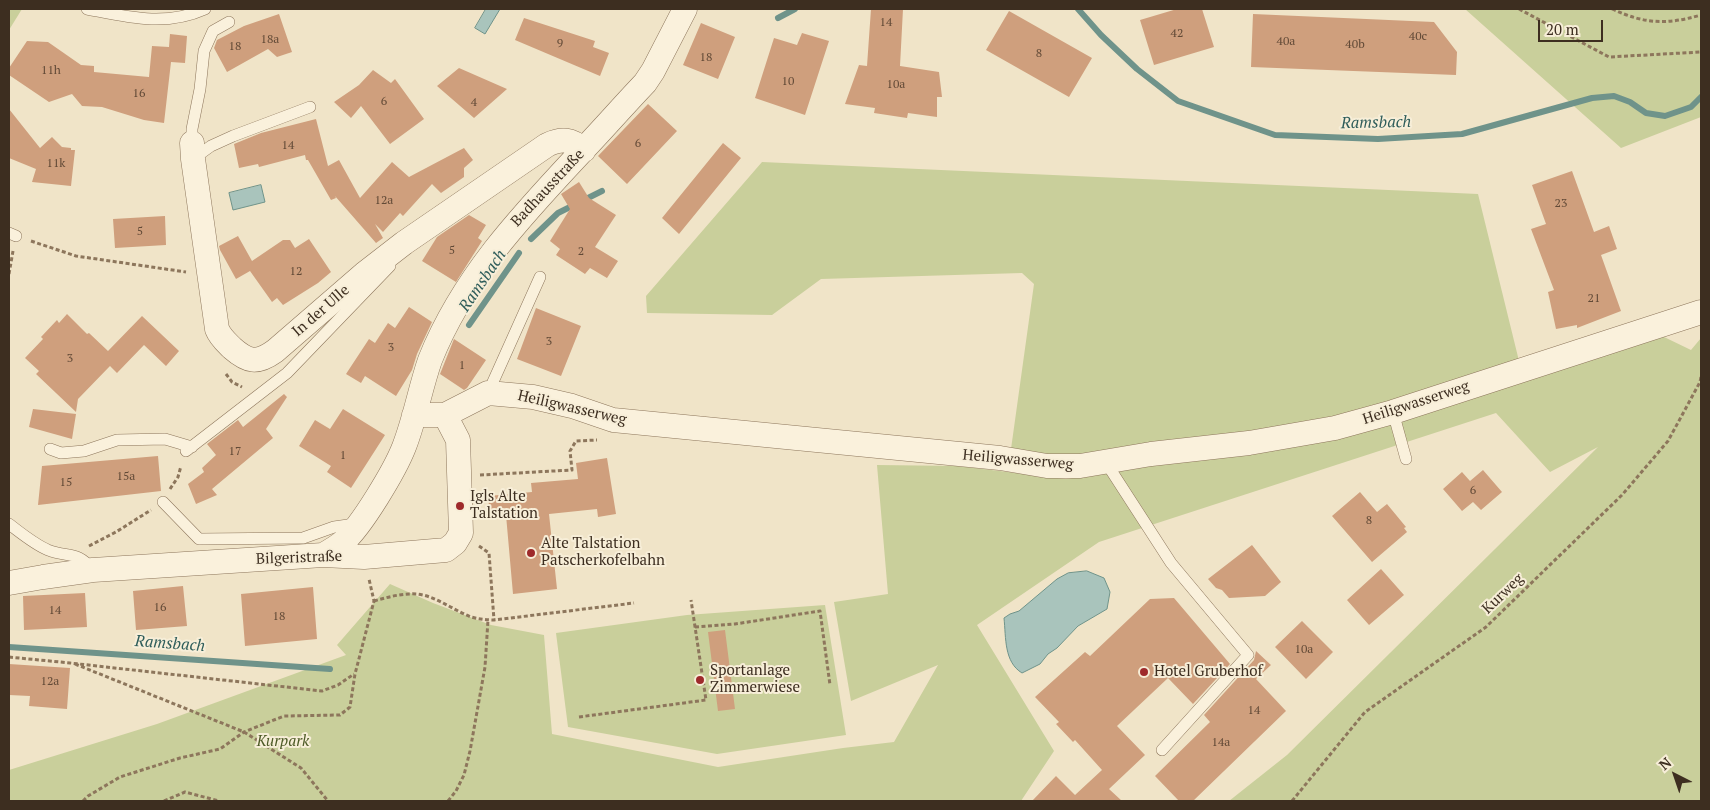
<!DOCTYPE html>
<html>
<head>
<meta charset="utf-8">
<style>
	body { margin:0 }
	#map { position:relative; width:1710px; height:810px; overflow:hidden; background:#f0e4c8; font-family:"PT Serif",serif }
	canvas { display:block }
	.frame { position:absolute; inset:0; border:10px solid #3d2e20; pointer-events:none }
	.north { position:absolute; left:1650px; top:750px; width:50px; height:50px; -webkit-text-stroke:4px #f7eed8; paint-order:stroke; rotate:319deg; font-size:14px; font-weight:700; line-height:20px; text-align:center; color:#3d2e20 }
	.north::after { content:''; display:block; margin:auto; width:18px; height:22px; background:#3d2e20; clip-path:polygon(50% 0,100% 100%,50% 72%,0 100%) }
	.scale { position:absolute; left:1538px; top:20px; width:65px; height:22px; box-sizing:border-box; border:2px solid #3d2e20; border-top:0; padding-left:6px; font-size:15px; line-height:18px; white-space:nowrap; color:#3d2e20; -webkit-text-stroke:4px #f7eed8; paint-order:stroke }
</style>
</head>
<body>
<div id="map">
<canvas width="1710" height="810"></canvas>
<div class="frame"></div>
<div class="north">N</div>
<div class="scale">20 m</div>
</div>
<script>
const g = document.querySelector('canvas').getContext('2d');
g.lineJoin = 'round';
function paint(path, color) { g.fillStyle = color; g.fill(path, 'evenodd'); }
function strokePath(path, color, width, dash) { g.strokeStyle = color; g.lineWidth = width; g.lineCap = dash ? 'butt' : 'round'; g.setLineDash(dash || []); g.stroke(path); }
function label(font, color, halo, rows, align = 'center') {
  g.font = font + ' "PT Serif",serif'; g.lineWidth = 4; g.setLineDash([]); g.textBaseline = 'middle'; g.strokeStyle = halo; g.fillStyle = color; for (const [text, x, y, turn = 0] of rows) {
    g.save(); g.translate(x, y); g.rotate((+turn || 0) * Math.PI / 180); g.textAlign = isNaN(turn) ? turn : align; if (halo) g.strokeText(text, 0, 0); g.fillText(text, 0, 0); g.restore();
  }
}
const green = new Path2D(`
	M9,9H22L9,30Z
	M1465,9H1701V117L1621,148Z
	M762,162L1478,194L1519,361L1386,408L1204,444L1055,458L1011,449L1034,284L1022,273L821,279L772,315L647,313L646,296Z
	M1662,336L1691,350L1701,338V801H1229L1287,755L1598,447L1550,472L1496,413L1099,542L977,625L1054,751L1021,801H9V770L157,724L346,655L337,645L390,584L433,603L491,625L544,635L552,734L718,767L843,748L894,742L938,665L851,701L834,602L888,594L877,465L958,466L1066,479L1276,447Z
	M825,605L846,735L717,754L568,727L556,633L687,615Z`);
const water = new Path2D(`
	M486,9H500L485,34L475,28Z
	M261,185L265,202L233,210L229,193Z
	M1087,571L1104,578L1110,592L1107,609L1078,626L1057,648L1048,654L1040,664L1022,673C1004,662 1006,638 1004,618L1010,614L1019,611L1057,579L1068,573Z`);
const stream = new Path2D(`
	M1078,9L1101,35L1137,69L1178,101L1275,135L1378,139L1462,134L1592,98L1614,96L1630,102L1646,113L1665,116L1691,107L1701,97
	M778,18L795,9
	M531,239L558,213L602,191
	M469,325L519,253
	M9,647L330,669`);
const building = new Path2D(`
	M871,9H903L900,66L939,72L942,97H937V117L908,113L907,118L874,113L875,108L845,104L859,65L867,66Z
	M1177,9H1202L1214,47L1154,65L1140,20Z
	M1009,11L1092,58L1069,97L986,50Z
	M279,14L292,52L277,57L268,49L227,72L214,48L217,40L244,26Z
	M1253,14L1434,22L1457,52L1456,75L1251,67Z
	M524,18L595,41L593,47L609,53L600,76L515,40Z
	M701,23L735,37L718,79L683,65Z
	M802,33L829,41L805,115L755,98L774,38L797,45Z
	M170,34L187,36L185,63L171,62L164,123L144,120L102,107L82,106L72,94L49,102L9,75V68L27,41L48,42L81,65L94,66V72L149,77L152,46L169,47Z
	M459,68L507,89L474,118L437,86Z
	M373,70L391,83L395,79L424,119L390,144L361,106L351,118L334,102L359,85Z
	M648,104L677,131L627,184L598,156Z
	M9,109L40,148L52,137L62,147L71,148V150H75L71,186L32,182L36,169L9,158Z
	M316,119L328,166L339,160L360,198L392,162L409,177L464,148L473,160L464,168V177L441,193L432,184L403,216L400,213L383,232L375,224L383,238L376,243L335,196L336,198L331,200L308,160H306L305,155L259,167L258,164L239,168L234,144L261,133Z
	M723,143L741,158L679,234L662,218Z
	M1572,171L1594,232L1609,226L1617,249L1601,255L1621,311L1577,328V325L1556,329L1548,292L1554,290L1531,229L1546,224L1532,185Z
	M579,182L589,198L616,215L595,247L618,261L607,278L590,268L585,274L556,255L560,249L550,241L570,209L561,194Z
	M469,215L486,225L478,238L482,241L456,282L422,261L437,237Z
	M165,216L166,245L115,248L113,219Z
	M238,236L252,261L283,240H290L295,248L309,239L331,272L318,283L283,305L277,298L272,302L250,271L236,279L220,250L219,246Z
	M409,307L432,322L417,354L412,370L396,396L365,376L361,383L346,374L369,339L375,343L388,323L395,328Z
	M536,308L581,326L561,376L517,359Z
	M67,314L87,334L89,333L108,351L142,316L179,351L166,366L144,345L117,373L110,366L78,399L76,412L36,374L39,371L25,358L43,339L41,337L57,320L59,323Z
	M454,339L486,360L467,388L464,390L440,374Z
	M284,394L287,397L266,429L273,438L212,489L217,495L196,504L188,484L204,472L202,468L216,455L207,444L238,420L243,427Z
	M33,409L76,414L72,439L29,427Z
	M343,409L385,435L351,488L327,472L331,466L299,446L315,420L330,429Z
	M158,456L161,491L38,505L42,466Z
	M607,458L616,514L598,517L597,509L549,514L557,589L513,594L506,515L490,516L488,496L532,492L531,483L578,479L576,463Z
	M1483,470L1502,492L1481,510L1473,502L1462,511L1443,489L1462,472L1470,481Z
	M1360,492L1377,512L1387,504L1406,527L1404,528L1407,532L1372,562L1332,516Z
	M1252,545L1281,582L1265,596L1229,598L1222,590L1216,588L1208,579Z
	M1381,569L1404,595L1369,625L1347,600Z
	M183,586L187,626L136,630L133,591Z
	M313,587L317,639L245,646L241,594Z
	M85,593L87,627L24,630L23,596Z
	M1174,598L1230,664L1193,704L1168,678L1117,726L1145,755L1109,789L1122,801H1032L1056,776L1075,795L1102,770L1075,740L1073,742L1056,724L1059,722L1035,697L1085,652L1090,656L1150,599Z
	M1302,621L1333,652L1306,679L1275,647Z
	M725,630L735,709L718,711L708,632Z
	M1256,651L1271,665L1256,679L1286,711L1193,801H1179L1155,776L1210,722L1204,715L1254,660Z
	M9,664L70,668L67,709L29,706L30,696L9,695Z`);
const path = new Path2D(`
	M1519,9L1609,57L1701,52
	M1612,9C1645,24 1666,25 1701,15
	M31,241L76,256L186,272
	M9,274L13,251
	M226,374L232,382L242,387
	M480,475L572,470L570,451L576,441L597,440
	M170,489L178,477L181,466
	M89,546L116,532L151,510
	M479,546L489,553L494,620
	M374,601C388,597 403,593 417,594C436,596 453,610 471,617C479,619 486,620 494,620L634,603
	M695,627L735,624L820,611L830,685
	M9,657L70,663L322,691L338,685L354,674
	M75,664L244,732L301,768L328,801
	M579,717L706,700L691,600
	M83,801L88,796L120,777L180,758L220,749L244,732L284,716L340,715L350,707L355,674L374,601L369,579
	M164,801L185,792L219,801
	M448,801L456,791L464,775L470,751L485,667L488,620
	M1292,801L1365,712L1486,627L1622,495L1668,441L1700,382L1701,377`);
const lane = new Path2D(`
	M87,9C128,17 165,27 205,9
	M192,143V129L200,89L204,51L213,31L229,22
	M193,159L211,146L233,136L310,107
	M9,233L16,236
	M488,393L540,277
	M1393,412L1406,459
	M50,449L61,453L84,451L117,440L165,439L192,447
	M186,451L287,373L390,266
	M1105,461L1171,563L1248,655L1162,750
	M163,502L199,539L303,538L334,527L355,524
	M9,524C21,533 34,544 48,550C68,558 77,550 93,570`);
const street = new Path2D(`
	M192,143L193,159L217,329C220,337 226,342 232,348C248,362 257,364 275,351L364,274L404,243L547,145C562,138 571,139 584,150
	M414,415H445L488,393L533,397L572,406L613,420L1000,458L1047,466H1080L1151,454L1249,443L1335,428L1393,412L1701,312
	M323,555C330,551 337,547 343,542C361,527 395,470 404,447C415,419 420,389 430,360C463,277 523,214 583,150C604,128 624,105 645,83L653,71L685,9
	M9,583L43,577L93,570L323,555L364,557L446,550L455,543L461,533L458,440L445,415`);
const markers = [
	[460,506,5,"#9e2a2b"],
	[531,553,5,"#9e2a2b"],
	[1144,672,5,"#9e2a2b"],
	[700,680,5,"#9e2a2b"]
];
const numberNames = [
	["14",886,23],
	["42",1177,34],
	["40c",1418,37],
	["18a",270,40],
	["40a",1286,42],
	["9",560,44],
	["40b",1355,45],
	["18",235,47],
	["8",1039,54],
	["18",706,58],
	["11h",51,71],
	["10",788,82],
	["10a",896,85],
	["16",139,94],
	["6",384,102],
	["4",474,103],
	["6",638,144],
	["14",288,146],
	["11k",56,164],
	["12a",384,201],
	["23",1561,204],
	["5",140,232],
	["5",452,251],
	["2",581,252],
	["12",296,272],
	["21",1594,299],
	["3",549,342],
	["3",391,348],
	["3",70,359],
	["1",462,366],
	["17",235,452],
	["1",343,456],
	["15a",126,477],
	["15",66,483],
	["6",1473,491],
	["8",1369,521],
	["16",160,608],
	["14",55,611],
	["18",279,617],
	["10a",1304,650],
	["12a",50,682],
	["14",1254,711],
	["14a",1221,743]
];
const streetNames = [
	["Badhausstraße",548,188,-47],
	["In der Ulle",321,311,-41],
	["Heiligwasserweg",1416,403,-18],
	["Heiligwasserweg",572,408,13],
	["Heiligwasserweg",1018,460,5],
	["Bilgeristraße",299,558,-2],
	["Kurweg",1503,594,-44]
];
const poiNames = [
	["Igls Alte",470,497],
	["Talstation",470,514],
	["Alte Talstation",541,544],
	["Patscherkofelbahn",541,561],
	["Sportanlage",710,671],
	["Zimmerwiese",710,688],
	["Hotel Gruberhof",1154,672]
];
const parkNames = [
	["Kurpark",283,742]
];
const waterNames = [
	["Ramsbach",1376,123,-1],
	["Ramsbach",483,281,-56],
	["Ramsbach",170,644,4]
];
paint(green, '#c9cf9b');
paint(water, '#a9c4bc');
strokePath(water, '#6f938a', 1);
strokePath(stream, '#6f938a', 6);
paint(building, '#cf9f7d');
strokePath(lane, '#8d765c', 12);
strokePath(street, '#8d765c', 25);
strokePath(path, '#8d765c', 3, [4, 2.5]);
strokePath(lane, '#faf1dc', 11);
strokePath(street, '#faf1dc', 24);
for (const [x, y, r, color] of markers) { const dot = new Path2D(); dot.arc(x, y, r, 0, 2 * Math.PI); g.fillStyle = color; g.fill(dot); strokePath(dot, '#f7eed8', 2); }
label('12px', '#624a37', null, numberNames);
label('15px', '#3d2e20', '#f7eed8', streetNames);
label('15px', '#3d2e20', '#f7eed8', poiNames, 'left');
label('italic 15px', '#4d5a26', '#f7eed8', parkNames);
label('italic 16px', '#2f5d5a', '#f7eed8', waterNames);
</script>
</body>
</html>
